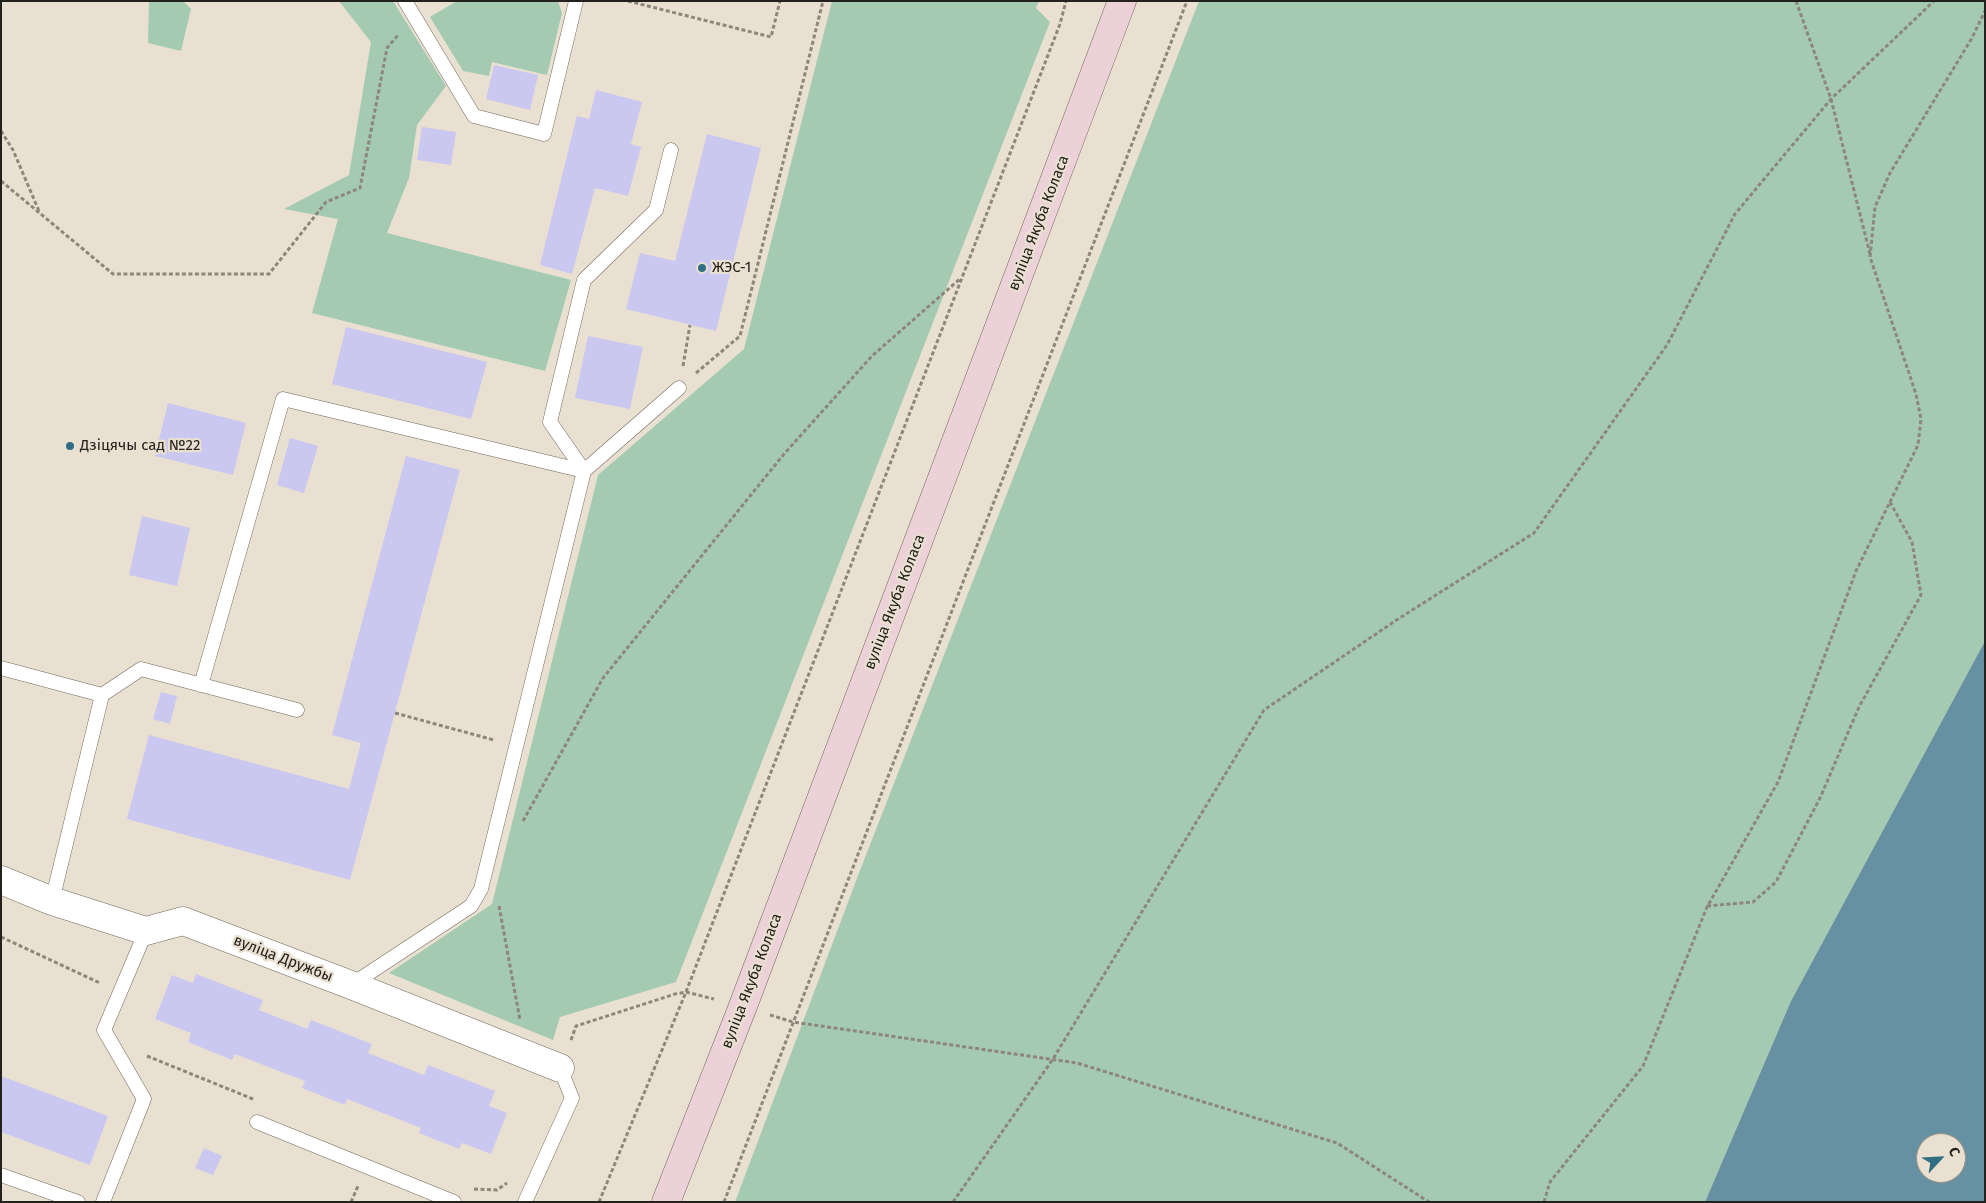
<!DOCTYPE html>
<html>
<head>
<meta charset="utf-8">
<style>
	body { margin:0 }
	#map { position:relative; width:1986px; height:1203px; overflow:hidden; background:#e9e0d1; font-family:"Fira Sans",sans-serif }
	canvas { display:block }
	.frame { position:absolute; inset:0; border:2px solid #24201b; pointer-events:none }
	.north { position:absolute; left:1916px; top:1133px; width:50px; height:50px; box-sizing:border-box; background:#e9e0d1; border:1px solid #9a9388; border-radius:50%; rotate:65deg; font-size:14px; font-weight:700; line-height:20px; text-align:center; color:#24201b }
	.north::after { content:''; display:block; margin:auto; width:18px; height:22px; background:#2f6e83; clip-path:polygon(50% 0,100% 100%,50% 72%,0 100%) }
</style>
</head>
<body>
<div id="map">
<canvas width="1986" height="1203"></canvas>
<div class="frame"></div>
<div class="north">С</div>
</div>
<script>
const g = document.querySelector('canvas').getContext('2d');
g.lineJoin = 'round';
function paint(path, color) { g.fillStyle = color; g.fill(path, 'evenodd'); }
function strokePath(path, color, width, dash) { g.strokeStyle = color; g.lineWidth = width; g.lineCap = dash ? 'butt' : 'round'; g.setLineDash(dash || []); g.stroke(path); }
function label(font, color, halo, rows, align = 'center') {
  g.font = font + ' "Fira Sans",sans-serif'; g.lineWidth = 4.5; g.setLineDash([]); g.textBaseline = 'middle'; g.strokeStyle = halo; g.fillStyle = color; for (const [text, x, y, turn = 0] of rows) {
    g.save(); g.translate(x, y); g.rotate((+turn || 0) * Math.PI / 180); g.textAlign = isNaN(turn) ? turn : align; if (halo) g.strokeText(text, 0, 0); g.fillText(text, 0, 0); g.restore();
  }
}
const green = new Path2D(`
	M183,1L191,9L181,51L148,43L149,2Z
	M339,1H393L446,86L417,125L409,178L387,233L571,280L545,371L312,313L338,219L284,209L349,175L371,42Z
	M457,1H558L562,13L547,75L492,62L489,76L463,71L430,17Z
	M832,1H1039L1036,8L1050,22L676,982L560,1017L553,1040L389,973L492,904L598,475L744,349Z
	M1199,1H1985V641L1791,1001L1705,1202H735L859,873Z`);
const water = new Path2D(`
	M1985,641V1202H1705L1791,1001ZM1926,1143H1956V1173H1926Z`);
const building = new Path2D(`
	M494,65L538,75L530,110L486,99Z
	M596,90L642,102L631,144L641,147L628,196L595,188L572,274L540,265L576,119L577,116L589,119Z
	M422,127L456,132L451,165L417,160Z
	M707,134L761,148L716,331L626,309L640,253L675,261Z
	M346,327L487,362L471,419L332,384Z
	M588,336L643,347L630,409L575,398Z
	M168,403L246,423L233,475L155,456Z
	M290,438L318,446L304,493L277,485Z
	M406,456L460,470L350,880L127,819L149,735L349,789L361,743L332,735Z
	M142,516L190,528L177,586L129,575Z
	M161,692L177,696L170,724L153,719Z
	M196,974L263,1000L259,1010L307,1029L311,1020L372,1044L368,1053L424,1075L428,1065L495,1091L489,1106L507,1113L491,1154L462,1143L459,1149L419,1133L421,1128L347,1099L345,1105L302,1088L305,1081L235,1054L232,1060L188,1042L191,1033L155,1019L172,975L193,983Z
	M1,1076L108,1116L90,1165L1,1132Z
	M204,1148L222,1156L213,1175L195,1168Z`);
const path = new Path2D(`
	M628,1L771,37L780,1
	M1796,1L1831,99L1870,254
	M1,131L13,150L39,211
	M1,181L113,274H269L326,202L360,188L387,48L398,35
	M683,366L690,325
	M696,373L740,336L823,1
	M395,713L494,740
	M523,821L603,678L784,454L872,356L961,278
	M499,906L520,1020
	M1707,906L1753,902L1776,882L1820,798L1859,707L1921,595L1912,542L1890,502
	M1,937L100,983
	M770,1015L793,1022L1077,1063L1337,1143L1429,1202
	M571,1040L576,1026L675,994L686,992L714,999
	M147,1056L253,1099
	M474,1189L497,1190L507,1183
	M351,1202L358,1186
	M599,1202L686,992L1060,24L1066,1
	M724,1202L1187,1
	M953,1202L1053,1059L1264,710L1398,619L1534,533L1667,345L1735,214L1831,99L1934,1
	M1544,1202L1550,1182L1643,1066L1707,907L1778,782L1856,571L1918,445L1921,419L1916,394L1870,257L1875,207L1890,173L1972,38L1985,11`);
const lane = new Path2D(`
	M405,1L474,116L544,134L576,1
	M584,471L550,422L584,280L656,210L671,150
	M1,668L102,695L52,901
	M201,685L283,399L584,471
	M102,695L141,669L297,710
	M351,985L471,906L481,889L584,471L679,388
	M257,1122L454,1202
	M1,1175L78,1202
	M103,1202L144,1099L104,1030L146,931
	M525,1202L572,1098L560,1068`);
const street = new Path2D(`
	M1,880L52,901L146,931L183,921L351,985L560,1068`);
const secondary = new Path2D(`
	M666,1202L743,1006L1122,1`);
const markers = [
	[702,268,5,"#2f6e83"],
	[70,446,5,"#2f6e83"]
];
const streetNames = [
	["вуліца Якуба Коласа",1039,223,-69],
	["вуліца Якуба Коласа",895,602,-69],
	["вуліца Дружбы",283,959,21],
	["вуліца Якуба Коласа",752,981,-69]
];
const poiNames = [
	["ЖЭС-1",712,268],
	["Дзіцячы сад №22",80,446]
];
paint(green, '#a5cab2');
paint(water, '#6591a3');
paint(building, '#cac8f0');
strokePath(lane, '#70685a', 15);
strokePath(street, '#70685a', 29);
strokePath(secondary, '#70685a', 29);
strokePath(path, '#8d867c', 3, [4, 2.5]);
strokePath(lane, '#fff', 14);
strokePath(street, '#fff', 28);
strokePath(secondary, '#ecd1d9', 28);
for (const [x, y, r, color] of markers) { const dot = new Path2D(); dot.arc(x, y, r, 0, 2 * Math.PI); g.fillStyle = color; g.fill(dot); strokePath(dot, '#e9e0d1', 2); }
label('15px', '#24201b', '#e9e0d1', streetNames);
label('15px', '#24201b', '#e9e0d1', poiNames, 'left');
</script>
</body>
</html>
